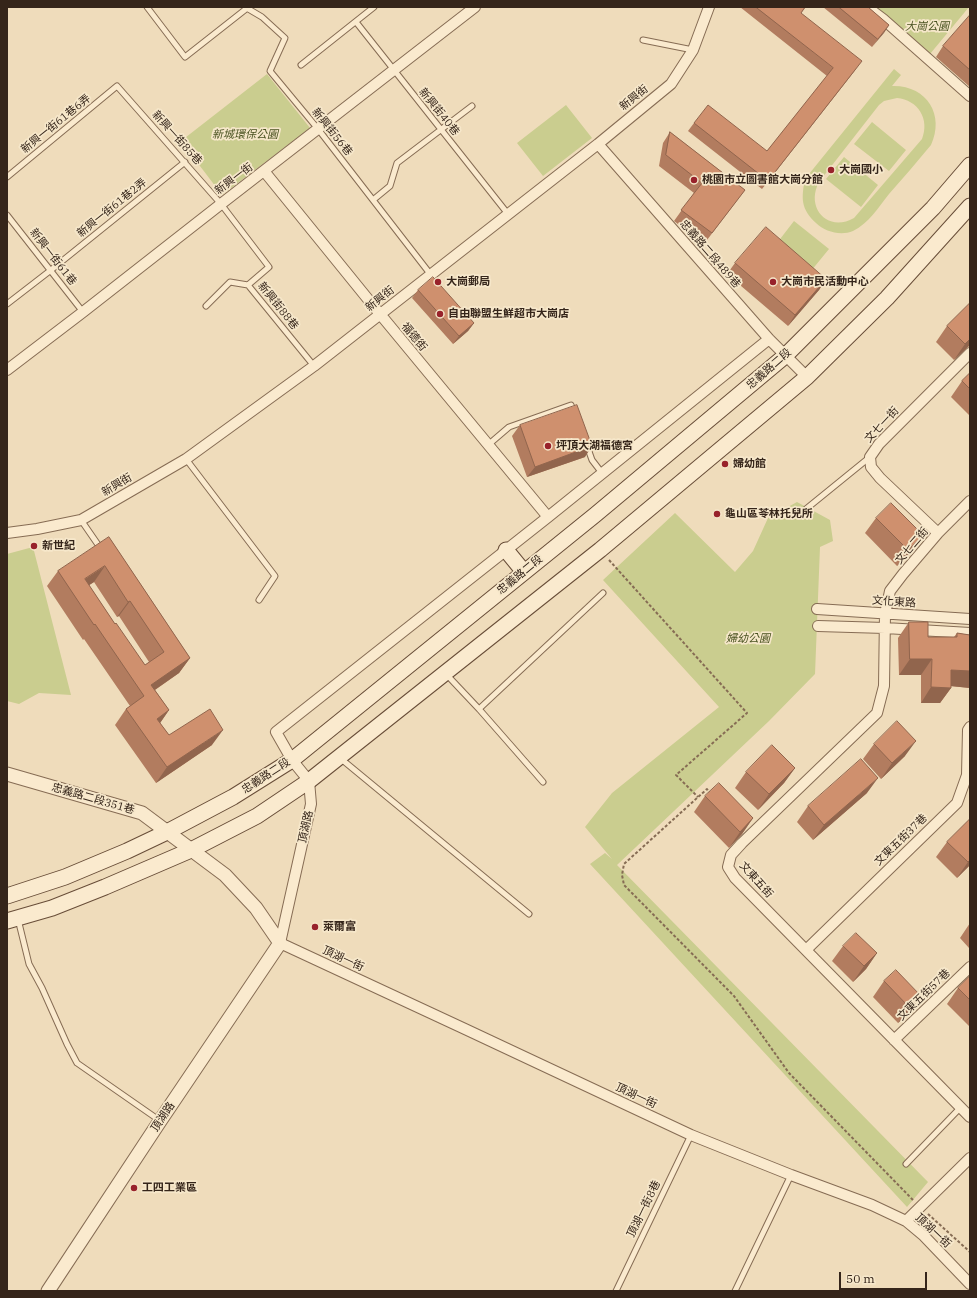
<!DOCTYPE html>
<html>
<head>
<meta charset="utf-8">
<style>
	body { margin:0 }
	#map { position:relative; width:977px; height:1298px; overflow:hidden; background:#efdcbb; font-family:"IBM Plex Serif",serif }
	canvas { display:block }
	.frame { position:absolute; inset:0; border:8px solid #35251a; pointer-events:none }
	.scale { position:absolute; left:839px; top:1272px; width:88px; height:18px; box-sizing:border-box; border:2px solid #35251a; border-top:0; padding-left:5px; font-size:12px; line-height:14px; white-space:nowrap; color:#35251a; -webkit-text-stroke:3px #f6e7ca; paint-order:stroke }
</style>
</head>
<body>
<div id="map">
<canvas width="977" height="1298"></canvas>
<div class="frame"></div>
<div class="scale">50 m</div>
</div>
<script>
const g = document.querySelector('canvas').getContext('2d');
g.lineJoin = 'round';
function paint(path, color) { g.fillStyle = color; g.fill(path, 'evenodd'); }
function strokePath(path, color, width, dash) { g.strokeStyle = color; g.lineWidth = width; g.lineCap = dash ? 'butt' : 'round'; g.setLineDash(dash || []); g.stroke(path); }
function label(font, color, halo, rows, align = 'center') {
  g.font = font + ' "IBM Plex Serif","Noto Sans TC",serif'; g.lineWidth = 3.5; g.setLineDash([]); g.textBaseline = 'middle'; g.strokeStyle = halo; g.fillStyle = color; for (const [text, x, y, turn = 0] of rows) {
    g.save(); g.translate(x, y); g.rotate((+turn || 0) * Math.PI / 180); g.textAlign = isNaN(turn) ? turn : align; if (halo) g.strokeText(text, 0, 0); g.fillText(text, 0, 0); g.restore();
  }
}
const green = new Path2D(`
	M872,7H969L930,54Z
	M894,69L901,75L892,86C927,85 945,115 931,145C917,162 903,178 889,194C878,208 869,223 853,231C841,236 825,232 816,223C801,209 801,199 805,179ZM897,98C918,100 930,119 922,139L854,218C828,233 805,208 819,182L879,105L884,101Z
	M267,74L310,128L222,195L181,141Z
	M566,105L592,138L543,176L517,143Z
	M872,122L906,150L889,171L854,144Z
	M844,157L878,185L861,207L826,179Z
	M794,221L829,249L811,271L777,243Z
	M797,502L830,520L833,541L820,547L815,674L769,721L617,865L928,1182L907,1207L590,864L605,853L612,859L585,827L612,793L719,707L603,580L675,513L735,572L753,551L768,518Z
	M33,547L71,695L39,693L19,704L7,701V554Z`);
const path = new Path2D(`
	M609,560L747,713L676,775L698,797
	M711,794L707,789L624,864L622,875L624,885L734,996L789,1073L913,1200
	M928,1214L970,1252`);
const service = new Path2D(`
	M147,7L185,57L246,9
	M245,7L262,17L285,38L270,71L318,129L431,275
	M356,22L508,214
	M643,40L693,50
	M301,65L374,7
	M7,177L117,86L221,204L269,267L248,285L314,366
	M373,200L390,186L397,163L472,106
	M7,215L83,312
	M7,304L51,270L185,162
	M206,306L230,282L248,285
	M488,445L509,427L571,405L574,413
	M587,446L592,460L602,473
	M186,459L275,576L259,600
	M806,509L870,457
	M81,520L101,549
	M446,674L479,709L543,782
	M479,709L603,593
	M340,758L529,914
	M18,919L29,964L42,988L67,1044L77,1063L159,1120
	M906,1164L961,1107
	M616,1291L691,1135
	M735,1291L791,1175`);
const minor = new Path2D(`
	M867,7L883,19L970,96
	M598,144L769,339L807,377
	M264,171L380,314L548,517
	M769,339L548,517L276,732L292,760L309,781L311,804L280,943L465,1029L691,1135L791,1175L872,1205L906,1221L924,1236L970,1284
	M7,370L83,312L221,204L475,7
	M970,501L938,533L903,574L890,591L885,614L884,686L877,713L742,843L731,855L728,867L735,878L970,1117
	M7,533L37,529L81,520L186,459L314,366L598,144L671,84L693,50L709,7
	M938,533L880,478L871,467L870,457L879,444L970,353
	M817,609L970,619
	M818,626L885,628L970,633
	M806,950L957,803L967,775L968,730L970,727
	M894,1040L970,967
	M906,1221L970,1158`);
const tertiary = new Path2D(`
	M7,774L142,813L225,875L256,908L280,943L160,1121L48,1291`);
const secondary = new Path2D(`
	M506,550L524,572
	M7,896L65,877L127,851L167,832L233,797L292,760L595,515L785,356L933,208L970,165
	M7,921L52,908L105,887L191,850L257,816L309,781L600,550L807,377L887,298L970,206`);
const wall = new Path2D(`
	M740,7H806L801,13L856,69L762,189L688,131L694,123L767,151L827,76Z
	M823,7H868L889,25L872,47Z
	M970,15V87L936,57L943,46Z
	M670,132L745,190L704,244L674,221L694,193L659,166L663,143Z
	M735,263L826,279L819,290L788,326L727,274Z
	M418,290L474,323L468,331L453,344L412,298Z
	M970,303V345L954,360L936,342L947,326Z
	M970,373V416L951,397L962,381Z
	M520,425L585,457L527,477L512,436Z
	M876,518L923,535L912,551L897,566L865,533Z
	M109,537L190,658L179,673L155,690L169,710L160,723L169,735L212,745L156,783L115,725L126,709L130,706L84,639L83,640L47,586L58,571ZM94,582L117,617L119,616L149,662L145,665L115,624L89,585Z
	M909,622L928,637H954L957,633L970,635V688L951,686V688L940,703H921V675H899L898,638Z
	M874,744L905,756L881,779L863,759Z
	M795,768L784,783L758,810L735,788L746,772Z
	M867,793L813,840L797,822L808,806Z
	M705,796L753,818L742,834L729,848L694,812Z
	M970,819V865L957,878L936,857L947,842Z
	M970,923V947L969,948L960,938Z
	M843,946L877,953L866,969L853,982L832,961Z
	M970,976V1027L947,1004L958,988Z
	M884,981L921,996L910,1012L898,1023L873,997Z`);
const shadedWall = new Path2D(`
	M889,25L884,33L872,47L878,39Z
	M862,61L856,69L762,189L768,181Z
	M826,279L819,290L788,326L795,315Z
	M474,323L468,331L453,344L459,336Z
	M970,339V345L954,360L965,344Z
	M592,446L585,457L527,477L535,467Z
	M923,535L912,551L897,566L908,550Z
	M105,566L94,582L74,595L85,579Z
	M130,601L119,616L117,617L128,602Z
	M190,658L179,673L143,698L151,685Z
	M910,659H932L921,675H899Z
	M951,670L970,671V688L940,685Z
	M931,687L951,688L940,703H921Z
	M169,710L158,726L157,719Z
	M223,730L212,745L156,783L167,767Z
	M916,741L905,756L881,779L892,763Z
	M795,768L784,783L758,810L769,794Z
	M878,778L867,793L813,840L824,825Z
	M753,818L742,834L729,848L740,832Z
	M970,860V865L957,878L968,862Z
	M877,953L866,969L853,982L864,966Z
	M921,996L910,1012L898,1023L909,1007Z`);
const building = new Path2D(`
	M756,7H805L801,13L862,61L768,181L694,123L708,105L767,151L833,68Z
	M839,7H868L889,25L878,39Z
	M970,15V70L943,46Z
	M670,132L745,190L712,233L681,210L702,183L666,155Z
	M766,227L826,279L795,315L735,263Z
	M433,277L474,323L459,336L418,290Z
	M970,303V339L965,344L947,326Z
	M970,373V389L962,381Z
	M577,405L592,446L535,467L520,425Z
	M891,503L923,535L908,550L876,518Z
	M109,537L190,658L151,685L169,710L157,719L169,735L210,709L223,730L167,767L126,709L144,696L95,624L94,625L58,571ZM105,566L128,602L130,601L164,652L145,665L116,623L115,624L85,579Z
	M909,622H928V637H957V633L970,635V671L951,670V688L931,687L932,659H910Z
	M897,721L916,741L892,763L874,744Z
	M772,745L795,768L769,794L746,772Z
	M861,759L878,778L824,825L808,806Z
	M719,783L753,818L740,832L705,796Z
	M970,819V860L968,862L947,842Z
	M856,933L877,953L864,966L843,946Z
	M896,970L921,996L909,1007L884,981Z
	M970,976V1000L958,988Z`);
const markers = [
	[831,170,4,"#98222b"],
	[694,180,4,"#98222b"],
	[438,282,4,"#98222b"],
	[773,282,4,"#98222b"],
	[440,314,4,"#98222b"],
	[548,446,4,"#98222b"],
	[725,464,4,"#98222b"],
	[717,514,4,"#98222b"],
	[34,546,4,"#98222b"],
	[315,927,4,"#98222b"],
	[134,1188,4,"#98222b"]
];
const parkNames = [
	["大崗公園",927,27],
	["新城環保公園",245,135],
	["婦幼公園",748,639]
];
const streetNames = [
	["新興街",634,98,-39],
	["新興街40巷",439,112,51],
	["新興一街61巷6弄",56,124,-39],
	["新興街56巷",332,132,51],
	["新興一街85巷",177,138,48],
	["新興一街",234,179,-37],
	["新興一街61巷2弄",112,208,-39],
	["忠義路二段489巷",710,254,49],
	["新興一街61巷",53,257,52],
	["新興街",380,299,-38],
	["新興街88巷",278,306,51],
	["福德街",414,337,50],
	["忠義路二段",769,369,-41],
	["文七一街",882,425,-47],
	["新興街",117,485,-31],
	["文七二街",912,546,-49],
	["忠義路二段",520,575,-39],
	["文化東路",894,602,4],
	["忠義路二段",266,776,-33],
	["忠義路二段351巷",93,799,16],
	["頂湖路",306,827,-77],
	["文東五街37巷",901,840,-44],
	["文東五街",756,880,48],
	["頂湖一街",343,959,25],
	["文東五街57巷",924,995,-44],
	["頂湖一街",636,1096,25],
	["頂湖路",163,1117,-56],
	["頂湖一街8巷",644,1209,-64],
	["頂湖一街",933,1231,43]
];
const poiNames = [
	["大崗國小",839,170],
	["桃園市立圖書館大崗分館",702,180],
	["大崗郵局",446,282],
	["大崗市民活動中心",781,282],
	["自由聯盟生鮮超市大崗店",448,314],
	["坪頂大湖福德宮",556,446],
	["婦幼館",733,464],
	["龜山區苓林托兒所",725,514],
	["新世紀",42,546],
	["萊爾富",323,927],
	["工四工業區",142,1188]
];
paint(green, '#cacd8f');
strokePath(service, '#866c54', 7);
strokePath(minor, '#866c54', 12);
strokePath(tertiary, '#866c54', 15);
strokePath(secondary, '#684d38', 17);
strokePath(path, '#866c54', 2, [3, 2]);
strokePath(service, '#faeace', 5);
strokePath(minor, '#faeace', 10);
strokePath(tertiary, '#faeace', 13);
strokePath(secondary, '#faeace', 15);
paint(wall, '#b27c5f');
paint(shadedWall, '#91654d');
paint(building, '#cf906e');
strokePath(building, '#91654d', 1);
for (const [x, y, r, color] of markers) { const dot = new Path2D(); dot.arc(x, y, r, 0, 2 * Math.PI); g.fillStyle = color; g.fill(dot); strokePath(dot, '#f6e7ca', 1.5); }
label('italic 11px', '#495220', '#f6e7ca', parkNames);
label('11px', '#35251a', '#f6e7ca', streetNames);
label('bold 11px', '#35251a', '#f6e7ca', poiNames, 'left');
</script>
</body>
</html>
